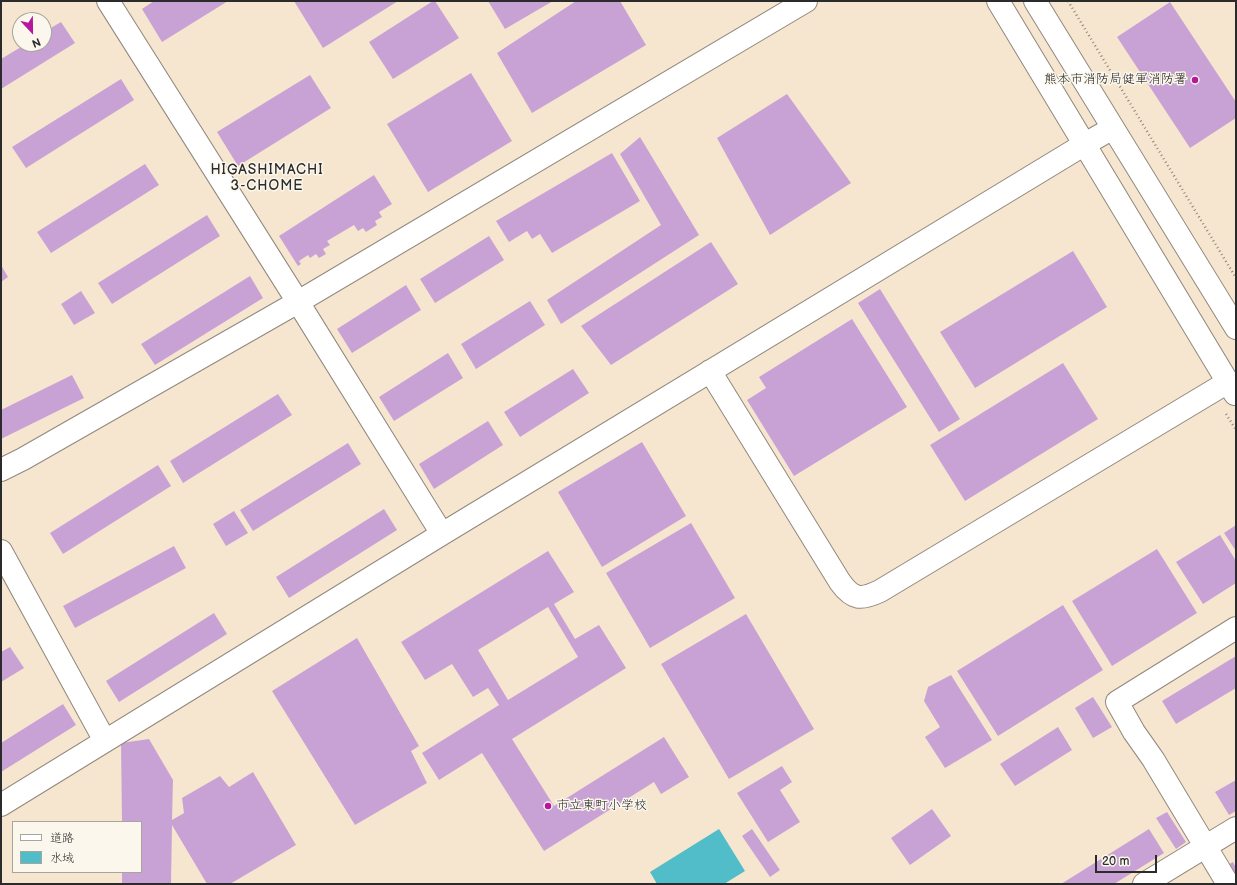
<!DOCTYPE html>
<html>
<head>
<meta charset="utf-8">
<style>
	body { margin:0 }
	#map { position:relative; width:1237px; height:885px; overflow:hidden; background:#f6e6cf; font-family:"Balsamiq Sans","Klee One",sans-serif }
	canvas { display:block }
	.frame { position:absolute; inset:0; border:2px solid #2b2b2b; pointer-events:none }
	.legend { position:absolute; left:12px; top:821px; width:130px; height:52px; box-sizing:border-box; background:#fbf7ec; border:1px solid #a8a59f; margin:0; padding:5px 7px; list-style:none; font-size:12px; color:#2b2b2b }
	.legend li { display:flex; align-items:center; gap:8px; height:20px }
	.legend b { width:20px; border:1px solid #a8a59f }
	.north { position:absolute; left:12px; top:12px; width:40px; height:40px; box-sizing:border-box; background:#fbf7ec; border:1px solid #a8a59f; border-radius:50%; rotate:158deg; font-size:11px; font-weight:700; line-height:16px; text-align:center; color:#2b2b2b }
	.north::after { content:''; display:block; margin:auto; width:14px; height:18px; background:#b5179e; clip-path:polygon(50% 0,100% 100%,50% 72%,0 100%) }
	.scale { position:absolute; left:1095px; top:855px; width:62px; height:18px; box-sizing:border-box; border:2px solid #2b2b2b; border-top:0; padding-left:5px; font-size:12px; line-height:14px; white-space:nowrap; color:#2b2b2b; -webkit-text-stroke:3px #fbf7ec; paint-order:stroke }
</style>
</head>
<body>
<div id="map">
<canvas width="1237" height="885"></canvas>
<div class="frame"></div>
<ul class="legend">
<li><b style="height:5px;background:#fff"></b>道路</li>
<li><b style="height:11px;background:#50bdc8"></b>水域</li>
</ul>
<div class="north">N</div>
<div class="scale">20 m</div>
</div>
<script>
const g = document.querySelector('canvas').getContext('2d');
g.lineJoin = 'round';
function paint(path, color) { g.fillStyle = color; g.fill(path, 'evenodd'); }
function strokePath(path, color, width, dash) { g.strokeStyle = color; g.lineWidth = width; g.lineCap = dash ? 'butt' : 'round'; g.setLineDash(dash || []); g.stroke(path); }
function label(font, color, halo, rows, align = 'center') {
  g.font = font + ' "Balsamiq Sans","Klee One",sans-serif'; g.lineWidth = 3; g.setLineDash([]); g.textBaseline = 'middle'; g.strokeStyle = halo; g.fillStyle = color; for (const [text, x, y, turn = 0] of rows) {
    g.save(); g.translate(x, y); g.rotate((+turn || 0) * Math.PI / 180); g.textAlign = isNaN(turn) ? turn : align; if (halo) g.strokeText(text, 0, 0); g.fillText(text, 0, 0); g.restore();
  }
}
const water = new Path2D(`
	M719,829L745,871L724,884H657L650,872Z`);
const building = new Path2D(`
	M154,1H228L162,42L142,9Z
	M294,1H398L323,48Z
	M433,1H435L459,38L393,79L369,42Z
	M488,1H553L505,29Z
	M576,1H620L646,45L532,113L497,53Z
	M1170,2L1236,102V118L1190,148L1117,37Z
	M61,22L75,43L1,89V59L26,44H44V32Z
	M471,73L512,141L428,192L387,124Z
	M310,75L331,108L238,166L217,132Z
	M121,79L134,100L26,168L12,147Z
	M787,94L851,183L770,235L717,138Z
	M640,137L699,235L561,324L547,300L661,225L620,154Z
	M612,153L640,201L552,253L540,234L532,239L527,231L509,242L496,221Z
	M145,164L159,185L51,253L37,232Z
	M374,175L392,204L379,212L382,217L375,221L377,225L366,232L363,228L358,231L354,225L327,241L330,245L323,249L326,254L319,258L316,254L310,258L308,255L299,261L301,264L298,266L279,236Z
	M207,215L220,236L112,304L98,283Z
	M489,236L504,260L435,303L420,279Z
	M711,242L738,284L611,365L581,326Z
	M1073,251L1107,307L975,388L940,332Z
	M1,265L8,277L1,282Z
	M250,276L263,298L155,365L141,344Z
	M406,285L421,310L352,353L337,329Z
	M880,289L960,419L939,432L858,303Z
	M81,291L95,313L74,325L61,304Z
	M530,301L545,325L476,369L461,344Z
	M852,319L907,407L794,476L747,400L766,388L759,377Z
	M448,353L463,378L394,421L379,397Z
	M1063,363L1098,419L965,501L930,445Z
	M573,369L589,393L520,437L504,412Z
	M72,375L84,398L1,439V410Z
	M278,394L292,415L183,483L170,461Z
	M488,421L503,445L434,489L419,464Z
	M642,442L686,516L602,567L558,492Z
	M348,443L361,464L253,531L240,510Z
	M158,465L171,486L63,554L50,533Z
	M384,509L397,530L289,598L276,577Z
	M234,511L248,533L226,546L213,524Z
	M691,523L735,598L650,648L606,573Z
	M1236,525V551L1224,533Z
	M1220,535L1236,561V583L1203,604L1176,562Z
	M174,546L186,568L75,628L63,606Z
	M1157,549L1197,613L1112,666L1072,601Z
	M548,551L574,592L554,604L575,639L599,625L626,668L512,739L554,806L664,737L689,777L661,794L654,782L544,851L482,753L439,780L422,753L499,705L488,688L473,697L452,664L425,680L401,642ZM548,607L578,657L508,700L478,650Z
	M1063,605L1103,670L998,736L957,671Z
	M214,613L227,634L119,702L106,681Z
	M746,614L814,729L729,779L661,664Z
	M357,638L419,746L411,751L427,783L355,825L272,691Z
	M10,647L24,668L1,682V652Z
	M1236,656V688L1176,724L1162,701Z
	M951,675L992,740L945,768L925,737L940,727L924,701L928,687Z
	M1093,697L1112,727L1093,738L1075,708Z
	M63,704L76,725L1,772V743Z
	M1058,727L1072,750L1015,786L1000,764Z
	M149,739L173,780L172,820L184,813L182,798L220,776L229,787L253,772L296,845L230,884H207L172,825L171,884H122V872H141V822H122L121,743Z
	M782,766L792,782L780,790L800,822L768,842L737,793Z
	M1236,780V811L1229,815L1215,792Z
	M932,809L951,836L910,865L891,838Z
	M1167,812L1186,842L1176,849L1156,818Z
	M752,829L780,870L770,877L742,836Z
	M1149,829L1164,853L1114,884H1061Z
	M1233,862L1236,868V884L1224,867Z`);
const path = new Path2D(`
	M1068,1L1236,278
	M1226,414L1236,430`);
const minor = new Path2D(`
	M108,1L298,302L442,534
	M998,1L1235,394
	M1035,1L1236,328
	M710,371L840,582C853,600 861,600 880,591L1228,382
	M1,470L23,459L298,302L806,1
	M1,551L105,741
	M1,805L442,534L1085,144L1113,128
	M1144,884L1236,828
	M1228,884L1153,759L1134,732L1117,702L1236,628`);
const markers = [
	[1195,80,4,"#b5179e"],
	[548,806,4,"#b5179e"]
];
const poiNames = [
	["熊本市消防局健軍消防署",1187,80],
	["市立東町小学校",556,806,"left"]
];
const neighbourhoodNames = [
	["HIGASHIMACHI",267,170],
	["3-CHOME",267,186]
];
paint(water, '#50bdc8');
paint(building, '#c9a2d5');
strokePath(minor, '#90887d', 24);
strokePath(path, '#90887d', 2.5, [1, 3]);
strokePath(minor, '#fff', 22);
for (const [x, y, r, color] of markers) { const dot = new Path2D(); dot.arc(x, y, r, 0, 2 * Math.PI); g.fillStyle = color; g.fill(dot); strokePath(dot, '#fbf7ec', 1.5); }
label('13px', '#2b2b2b', '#fbf7ec', poiNames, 'right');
g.letterSpacing = '1px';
label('14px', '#2b2b2b', '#fbf7ec', neighbourhoodNames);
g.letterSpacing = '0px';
</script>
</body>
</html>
